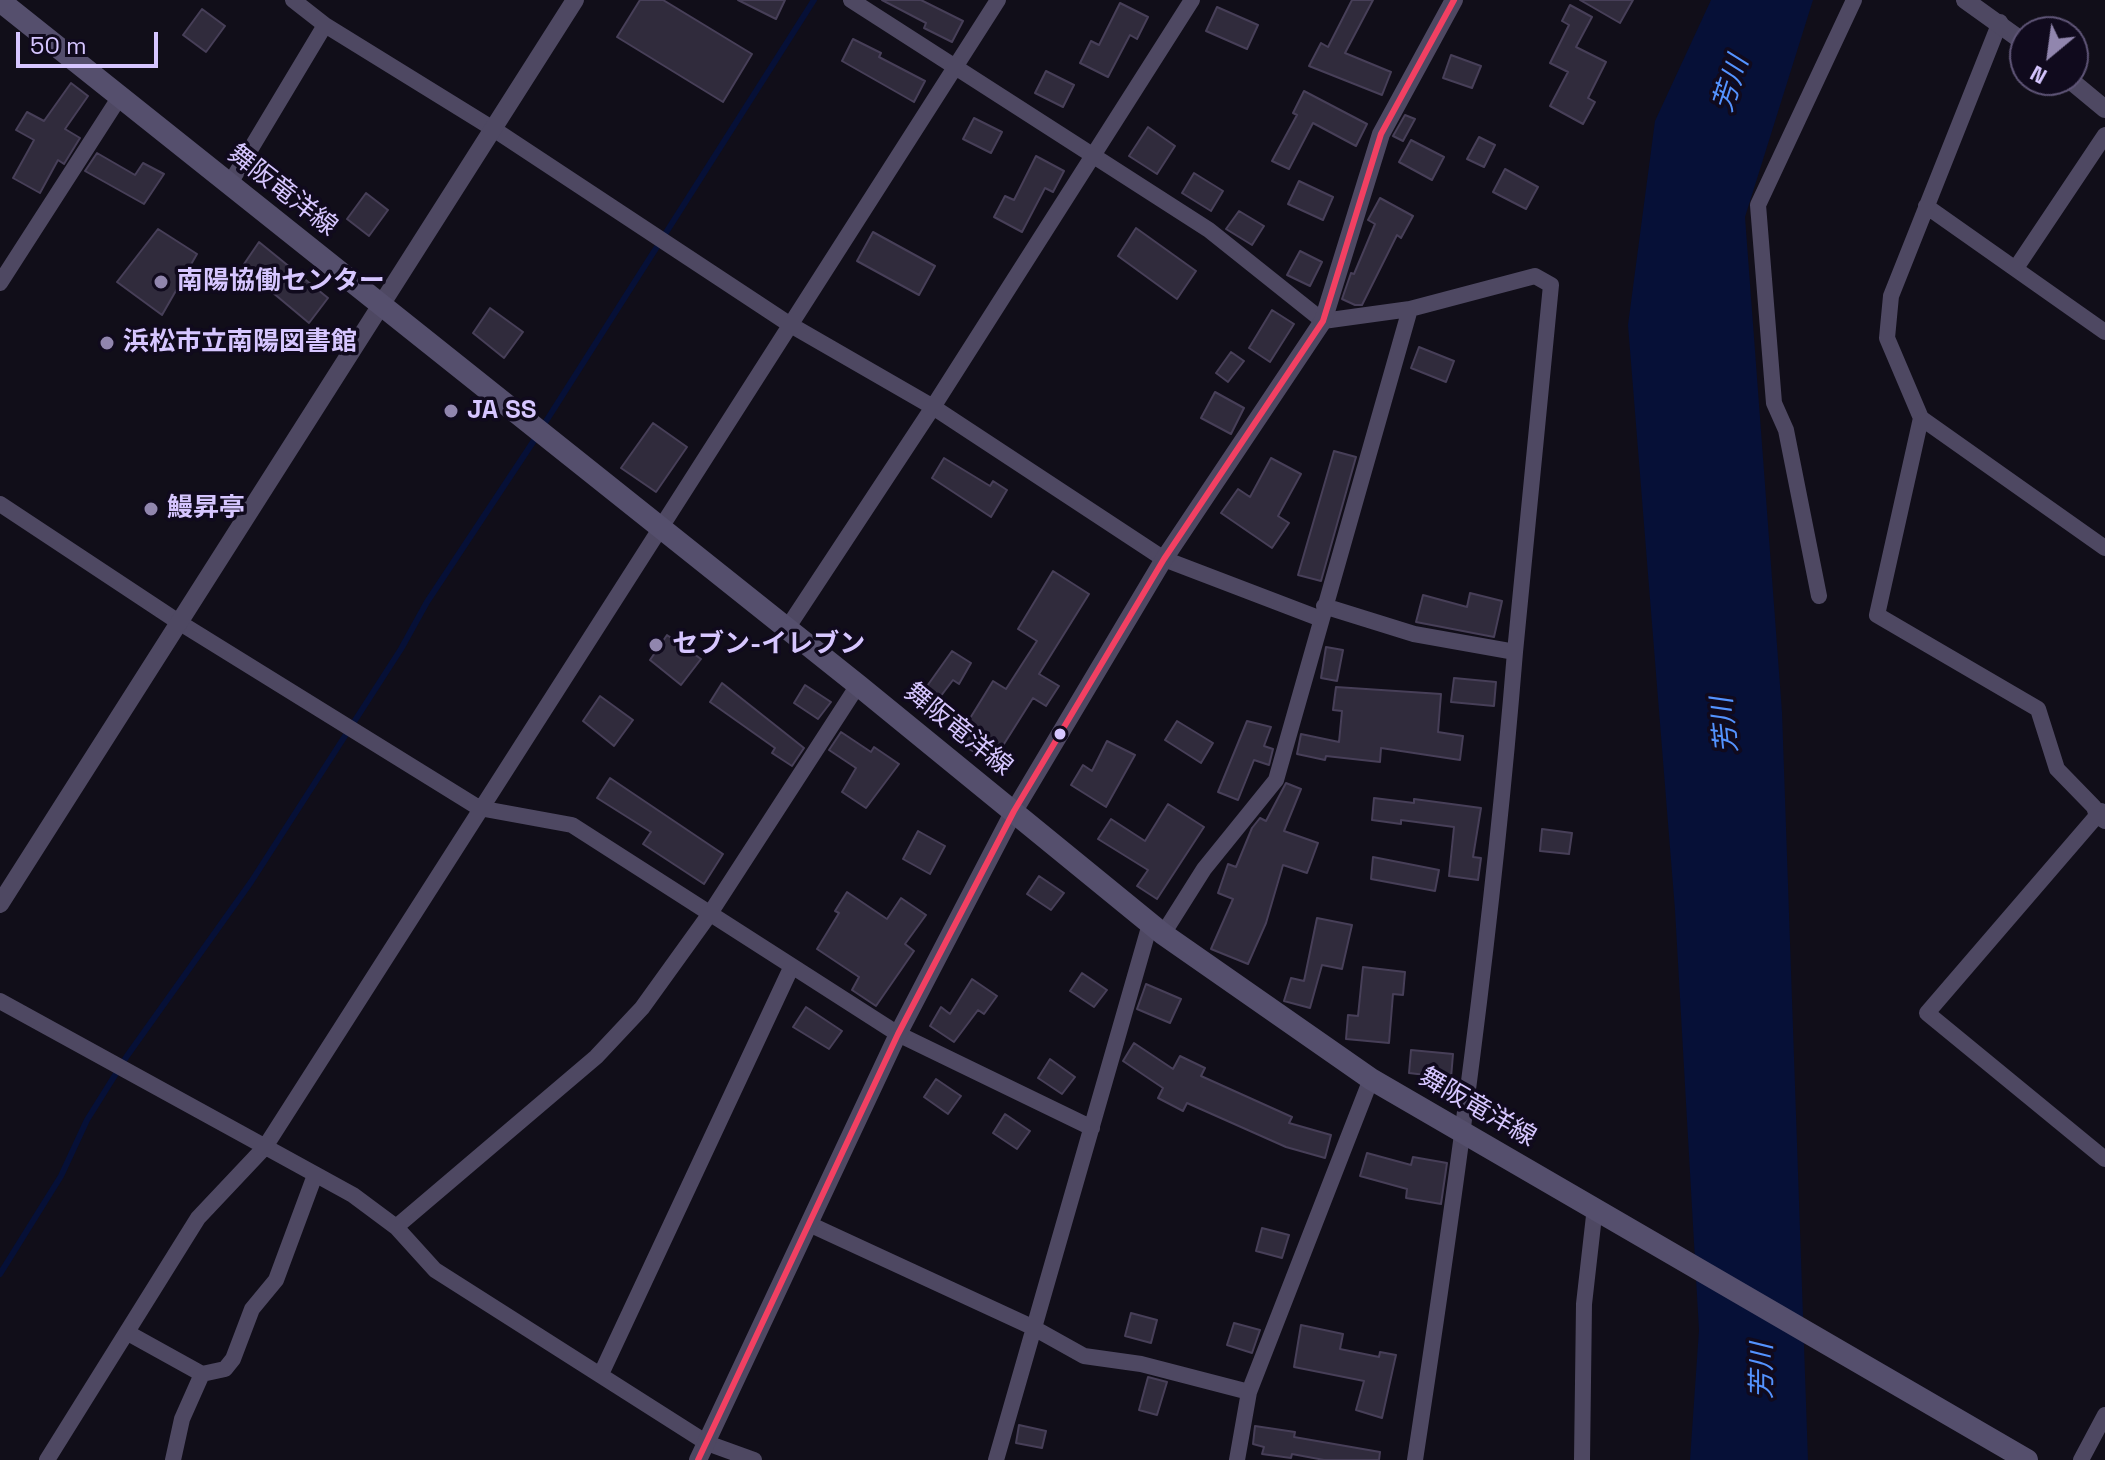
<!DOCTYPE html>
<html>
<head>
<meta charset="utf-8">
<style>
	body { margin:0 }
	#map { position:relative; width:2105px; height:1460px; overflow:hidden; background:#110e19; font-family:"Space Grotesk",sans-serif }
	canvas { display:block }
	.north { position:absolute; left:2009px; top:16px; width:80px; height:80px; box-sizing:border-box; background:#100a1d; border:2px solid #5f5577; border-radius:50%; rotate:209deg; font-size:22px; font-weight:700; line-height:32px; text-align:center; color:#d6c6ff }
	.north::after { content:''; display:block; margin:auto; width:28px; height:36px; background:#9186ae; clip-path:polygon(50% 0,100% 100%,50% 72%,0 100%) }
	.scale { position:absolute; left:16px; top:32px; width:142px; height:36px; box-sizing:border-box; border:4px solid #d6c6ff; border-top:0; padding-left:10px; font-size:24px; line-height:28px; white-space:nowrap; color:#d6c6ff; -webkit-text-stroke:6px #100a1d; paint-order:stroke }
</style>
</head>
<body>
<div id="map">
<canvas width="2105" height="1460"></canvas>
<div class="north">N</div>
<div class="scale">50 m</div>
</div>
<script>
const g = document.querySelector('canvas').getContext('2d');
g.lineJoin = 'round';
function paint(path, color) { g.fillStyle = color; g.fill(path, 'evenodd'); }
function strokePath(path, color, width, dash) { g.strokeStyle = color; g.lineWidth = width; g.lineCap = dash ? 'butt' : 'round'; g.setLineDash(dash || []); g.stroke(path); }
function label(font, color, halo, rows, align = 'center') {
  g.font = font + ' "Space Grotesk","Noto Sans JP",sans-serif'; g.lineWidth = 7; g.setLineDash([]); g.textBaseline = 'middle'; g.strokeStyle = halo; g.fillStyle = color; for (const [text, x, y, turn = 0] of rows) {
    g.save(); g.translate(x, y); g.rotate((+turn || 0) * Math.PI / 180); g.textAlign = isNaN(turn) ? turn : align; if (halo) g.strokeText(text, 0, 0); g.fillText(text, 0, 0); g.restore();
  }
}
const water = new Path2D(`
	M1711,0H1813L1745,217L1782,712L1808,1460H1690L1699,1330L1675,910L1628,325L1655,121Z`);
const stream = new Path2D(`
	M543,426L814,0
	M0,1274L61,1176L87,1120L127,1056L251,882L401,649L427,602L537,436`);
const building = new Path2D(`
	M640,0H663L752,54L723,102L617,37Z
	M738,0H785L776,19Z
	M882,0H921L963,21L952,42L924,28L926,23Z
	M1352,0H1373L1345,53L1391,72L1382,95L1309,66L1321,43L1328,47Z
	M1580,0H1633L1620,23Z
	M1120,3L1148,17L1137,39L1130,35L1108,77L1080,63L1091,41L1099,45Z
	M1570,5L1592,17L1576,47L1606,62L1588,98L1595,102L1583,124L1550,106L1568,72L1550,63L1569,25L1562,21Z
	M1217,7L1258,25L1247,49L1206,31Z
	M202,9L225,26L206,52L183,35Z
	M853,39L881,53L879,57L925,81L914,102L842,61Z
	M1451,55L1481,66L1472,88L1443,78Z
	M1046,71L1074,85L1063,107L1035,93Z
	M71,83L88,96L65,129L80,138L64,164L58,160L40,193L13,178L34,140L16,130L27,112L44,121Z
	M1304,91L1367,124L1356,146L1313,123L1289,169L1272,161L1297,115L1293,113Z
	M1405,115L1415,119L1403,141L1393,136Z
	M974,118L1002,132L991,153L963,139Z
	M1148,127L1175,146L1157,174L1129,156Z
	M1479,137L1495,145L1484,167L1467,159Z
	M1411,140L1444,157L1432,180L1399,162Z
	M97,153L135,175L143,163L164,174L144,204L85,171Z
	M1036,156L1064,171L1053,192L1045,188L1022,232L994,217L1005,196L1014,200Z
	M1505,169L1538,187L1526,209L1493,192Z
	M1194,173L1223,191L1211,211L1182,193Z
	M1299,181L1333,197L1323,220L1288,204Z
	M366,193L388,210L369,236L347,219Z
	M1380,198L1413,216L1401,238L1397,235L1362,305H1355L1342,299L1351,273L1354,274L1375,224L1368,220Z
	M1239,211L1264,226L1252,245L1226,229Z
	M1136,228L1196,271L1177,299L1118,256Z
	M158,229L197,254L162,315L117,282Z
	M873,232L935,266L919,295L857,261Z
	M259,242L328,298L309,323L242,267Z
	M1300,251L1322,262L1310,286L1287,275Z
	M490,308L523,332L504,358L473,333Z
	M1272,310L1294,324L1270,362L1249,348Z
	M1419,347L1454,361L1446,382L1411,368Z
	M1231,352L1244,361L1228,382L1216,373Z
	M1215,392L1244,408L1231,434L1201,418Z
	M653,423L687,447L656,492L621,468Z
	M1334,451L1356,457L1321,581L1298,575Z
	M944,458L990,486L993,481L1007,490L991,517L932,478Z
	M1271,458L1301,474L1278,516L1289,523L1272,548L1221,513L1238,489L1250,497Z
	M1053,571L1089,594L1039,674L1059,686L1046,706L1033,698L992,763L956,741L993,681L1006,689L1037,641L1018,629Z
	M1470,593L1502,601L1494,637L1416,622L1423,595L1467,607Z
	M667,635L701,659L681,685L650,660Z
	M1326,647L1343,650L1337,681L1321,678Z
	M952,651L971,663L959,684L953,680L928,713L915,703Z
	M1454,678L1496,682L1494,706L1451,702Z
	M722,683L804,748L792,766L772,753L775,748L710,702Z
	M805,685L831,702L818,719L794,703Z
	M1336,687L1441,694L1438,732L1463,736L1460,760L1381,748L1380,762L1326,756L1325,760L1297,754L1301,734L1339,742L1342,711L1333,710Z
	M600,696L633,720L614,746L583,721Z
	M1177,721L1213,743L1201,763L1165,740Z
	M1247,721L1271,727L1264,746L1273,749L1269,765L1254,760L1238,800L1218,792Z
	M841,732L871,752L874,747L899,764L866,808L842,792L856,768L829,750Z
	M1107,741L1135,755L1106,807L1071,785L1083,765L1092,771Z
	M610,778L723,854L704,884L643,844L651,832L597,798Z
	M1286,783L1301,789L1284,831L1318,843L1307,873L1283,865L1266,923L1248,964L1211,949L1233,899L1218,893L1228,864L1236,867L1252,828L1260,818L1266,821Z
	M1374,798L1414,803V799L1481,808L1473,857L1481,858L1478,880L1449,876L1454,827L1401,820V824L1372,820Z
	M1168,804L1204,827L1157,899L1137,886L1148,870L1098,839L1111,819L1145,841Z
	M1542,829L1572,833L1569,854L1540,851Z
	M918,831L945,846L930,874L903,859Z
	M1373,857L1439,870L1435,891L1371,879Z
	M1039,876L1064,893L1051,910L1027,894Z
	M847,892L887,919L901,898L926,915L905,944L914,951L876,1006L852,990L859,977L817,949L839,913L835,911Z
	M1317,918L1352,925L1342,969L1322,965L1310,1008L1284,1001L1291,978L1304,981Z
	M1363,967L1405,972L1403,995L1393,994L1389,1043L1346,1039L1348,1015L1358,1016Z
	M1082,973L1107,990L1094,1007L1070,991Z
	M972,979L997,996L984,1014L978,1010L954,1042L930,1026L941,1007L950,1014Z
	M1146,984L1181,999L1170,1023L1137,1009Z
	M806,1007L842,1031L829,1049L793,1027Z
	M1134,1043L1173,1069L1180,1056L1205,1068L1201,1076L1292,1117L1289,1123L1331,1135L1325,1158L1286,1147L1187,1103L1183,1111L1158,1098L1163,1088L1123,1061Z
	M1411,1050L1453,1054L1451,1078L1409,1073Z
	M1050,1059L1075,1077L1062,1094L1038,1078Z
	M936,1079L961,1096L948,1114L924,1097Z
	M1005,1114L1030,1131L1017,1149L993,1133Z
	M1367,1153L1411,1165L1413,1157L1447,1163L1441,1204L1406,1198L1407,1189L1360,1176Z
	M1262,1228L1289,1235L1282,1258L1256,1251Z
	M1131,1313L1157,1320L1151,1343L1125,1336Z
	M1234,1323L1260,1330L1252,1353L1227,1345Z
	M1301,1325L1343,1334L1340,1349L1379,1357L1380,1352L1396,1355L1382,1418L1356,1410L1364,1381L1294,1367Z
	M1148,1377L1167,1382L1157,1415L1139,1410Z
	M1019,1425L1046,1431L1042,1448L1016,1443Z
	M1255,1426L1295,1432L1294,1437L1380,1452L1379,1460H1324L1292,1454L1291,1458L1262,1454L1264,1447L1253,1444Z`);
const minor = new Path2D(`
	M293,0L325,25L495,130L789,324L933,407L1164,559L1321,619
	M851,0L1209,230L1323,321L1410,309L1276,780L1204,869L1163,934
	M2000,22L1891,296L1887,338L1921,418L2105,548
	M229,185L325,25
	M1926,206L2105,332
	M2016,268L2105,135
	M0,283L119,98
	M1410,309L1535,276L1551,285L1515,652
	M1921,418L1877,615L2038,709L2057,769L2094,807L2097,816L2105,821
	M0,504L177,621L479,808L572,825L898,1034L1092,1128
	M1819,596L1786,430L1774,403L1758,205L1854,0
	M1324,606L1414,634L1515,652C1493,924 1456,1191 1415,1460
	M786,630L933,407L1192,0
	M2101,811L1927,1013L2105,1159
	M0,1001L353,1195L396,1227L435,1270L707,1443L754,1460
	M809,1224L1032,1327L1084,1356L1141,1364L1249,1392
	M396,1227L596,1057L642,1008L709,915L858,685
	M128,1333L202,1374
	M601,1374L791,968
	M47,1460L198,1218L265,1147L998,0
	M173,1460L182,1419L202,1374L225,1369L233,1359L252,1309L276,1280L315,1175
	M996,1460L1150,924
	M1237,1460L1249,1392L1371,1079
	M1582,1460L1584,1304L1595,1207
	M2081,1460L2105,1415`);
const tertiary = new Path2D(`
	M1965,0L2025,43
	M2070,80L2105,109
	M0,904L575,0
	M698,1460L898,1034L1014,811L1164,559L1323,321L1381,134L1454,0`);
const secondary = new Path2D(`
	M0,1L858,685L1163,934L1371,1079L2027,1460`);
const bus1 = new Path2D(`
	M698,1460L898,1034L1014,811L1164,559L1323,321L1381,134L1454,0`);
const markers = [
	[161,282,8,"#9186ae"],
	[107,343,8,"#9186ae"],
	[451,411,8,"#9186ae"],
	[151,509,8,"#9186ae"],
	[656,645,8,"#9186ae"],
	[1060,734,7,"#d6c6ff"]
];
const streetNames = [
	["舞阪竜洋線",282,191,38],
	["舞阪竜洋線",958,730,39],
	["舞阪竜洋線",1477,1108,30]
];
const poiNames = [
	["南陽協働センター",177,282],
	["浜松市立南陽図書館",123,343],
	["JA SS",467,411],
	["鰻昇亭",167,509],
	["セブン-イレブン",672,645]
];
const waterNames = [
	["芳川",1732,84,-72],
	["芳川",1726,725,-96],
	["芳川",1763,1371,-90]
];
paint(water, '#061037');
strokePath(stream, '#061037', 6);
paint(building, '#302b3c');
strokePath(building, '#473f58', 2);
strokePath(minor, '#4e4862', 16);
strokePath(tertiary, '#4e4862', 18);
strokePath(secondary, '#554f6d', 22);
strokePath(bus1, '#f24062', 6);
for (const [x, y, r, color] of markers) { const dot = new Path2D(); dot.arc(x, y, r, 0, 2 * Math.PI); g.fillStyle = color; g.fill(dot); strokePath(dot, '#100a1d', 3); }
label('26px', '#d6c6ff', '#100a1d', streetNames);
label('bold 26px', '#d6c6ff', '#100a1d', poiNames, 'left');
label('italic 28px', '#5493ff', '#100a1d', waterNames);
</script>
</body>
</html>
